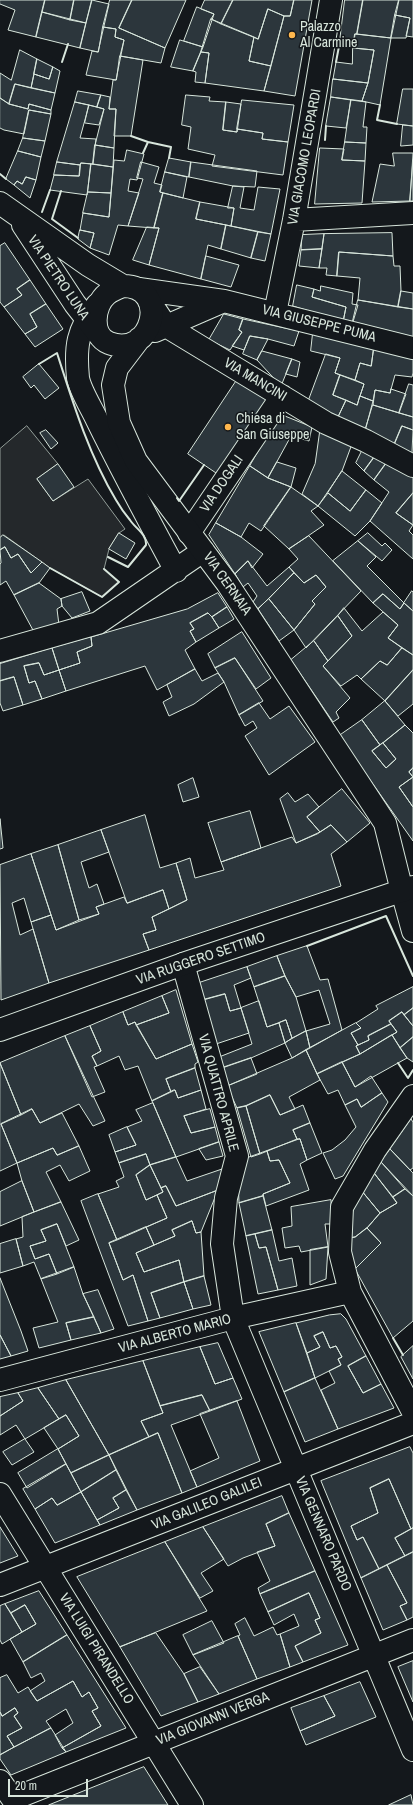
<!DOCTYPE html>
<html>
<head>
<meta charset="utf-8">
<style>
	body { margin:0 }
	#map { position:relative; width:413px; height:1805px; overflow:hidden; background:#14181c; font-family:"Archivo Narrow",sans-serif }
	canvas { display:block }
	.scale { position:absolute; left:8px; top:1779px; width:80px; height:18px; box-sizing:border-box; border:2px solid #d8e6dc; border-top:0; padding-left:5px; font-size:12px; line-height:14px; white-space:nowrap; color:#d8e6dc; -webkit-text-stroke:3px #14181c; paint-order:stroke }
</style>
</head>
<body>
<div id="map">
<canvas width="413" height="1805"></canvas>
<div class="scale">20 m</div>
</div>
<script>
const g = document.querySelector('canvas').getContext('2d');
g.lineJoin = 'round';
function paint(path, color) { g.fillStyle = color; g.fill(path, 'evenodd'); }
function strokePath(path, color, width, dash) { g.strokeStyle = color; g.lineWidth = width; g.lineCap = dash ? 'butt' : 'round'; g.setLineDash(dash || []); g.stroke(path); }
function label(font, color, halo, rows, align = 'center') {
  g.font = font + ' "Archivo Narrow",sans-serif'; g.lineWidth = 3; g.setLineDash([]); g.textBaseline = 'middle'; g.strokeStyle = halo; g.fillStyle = color; for (const [text, x, y, turn = 0] of rows) {
    g.save(); g.translate(x, y); g.rotate((+turn || 0) * Math.PI / 180); g.textAlign = isNaN(turn) ? turn : align; if (halo) g.strokeText(text, 0, 0); g.fillText(text, 0, 0); g.restore();
  }
}
const parking = new Path2D(`
	M27,426L58,464L37,479L53,501L88,479L125,529L119,533L109,549L104,569L119,582L102,597L50,568L4,535L0,538V449Z`);
const building = new Path2D(`
	M0,0H45L36,37L8,30L15,10L0,4Z
	M45,0H74L70,20L42,12Z
	M74,0H92L86,23L70,20Z
	M92,0L109,4L98,52L80,48Z
	M110,0H132L119,28L165,48L161,63L120,56L124,40L115,37L116,29L103,27Z
	M132,0H186L165,48L119,28Z
	M205,0H233L221,24L211,19L214,14L201,9Z
	M233,0H294L290,16H284L268,9L258,39L221,24Z
	M294,0H312L295,96L264,91L284,16H290Z
	M345,0H363L357,34H355L354,42L340,41Z
	M363,0H399L391,38L357,34Z
	M399,0H413V37L406,36L410,18L395,15Z
	M197,7L214,14L203,47L184,41Z
	M268,9L284,16L271,66L249,61L254,37L258,39Z
	M42,12L86,23L80,48L36,37Z
	M395,15L410,18L406,38H391Z
	M211,19L254,37L249,61L271,66L264,91L205,83L209,53L201,52Z
	M103,27L116,29L115,37L124,40L116,80L86,75L92,51L98,52Z
	M355,34L391,38L380,105L362,101L368,83L374,50L353,48Z
	M180,40L203,47L193,71L171,67Z
	M353,48L374,50L368,83L333,79L336,62L352,64Z
	M20,50L37,59L31,88L15,84L9,104L0,98V73L11,80Z
	M201,52L209,53L205,83L195,82L196,72L193,71Z
	M120,56L143,60L131,136H114L116,109H109L113,80H116Z
	M37,59L53,67L49,79L34,74Z
	M53,67L60,71L55,93L31,88L34,74L49,79Z
	M333,79L368,83L362,101L331,97Z
	M15,84L55,93L51,110L29,104L28,109L9,104Z
	M403,89H413V126L397,124Z
	M78,91L101,95L97,107L75,102Z
	M101,95L110,97L109,109H116L114,148L95,145L104,109L97,107Z
	M186,95L210,97L209,101L226,102L223,130L237,132V129L263,133L262,139L288,142L283,175L212,166L215,155L188,149L191,127L182,125Z
	M331,97L351,100L346,128L326,126Z
	M0,98L9,104L28,109L29,104L51,110V114L29,110L24,134L4,130L0,128Z
	M242,100L294,105L288,142L262,139L263,133L237,129Z
	M351,100L366,102L363,127H367L366,143L345,142Z
	M75,102L89,105L80,138L96,139L93,164L81,163L80,165L57,162Z
	M226,102L241,104L237,132L223,130Z
	M89,105L104,109L99,125L85,123Z
	M29,110L51,114L45,141L23,138Z
	M403,125L413,126V145L401,146Z
	M23,138L45,141L41,157L18,151Z
	M345,142L366,143L365,161L342,160Z
	M95,145L114,148L113,167L93,164Z
	M320,148L344,149L342,160L365,161L362,203L315,204Z
	M127,150L144,154L137,180L130,179L128,191L139,193L128,226L118,225L109,255L90,248L94,233L80,230L83,213L109,217L114,160L124,161Z
	M18,151L41,157L36,180L26,177L22,184L17,181L14,185L6,179Z
	M393,153H413L410,201L372,202L380,164L394,166Z
	M169,158L191,162L189,177L165,172Z
	M413,160V201H410Z
	M57,162L80,165L79,176L54,175Z
	M141,162L159,167L154,183L162,185L160,192L163,193L154,228L128,226L143,179L137,178Z
	M191,162L257,171L255,187L233,186L189,177Z
	M81,163L91,164L87,195L50,190L54,175L79,176Z
	M91,164L113,167L111,193L88,192Z
	M165,172L187,177L183,198L160,192Z
	M26,177L36,180L30,198L14,185L17,181L22,184Z
	M233,186L244,187L240,208L254,210L258,187L280,189L271,234L231,226L234,208H228Z
	M88,192L111,193L109,217L83,213Z
	M163,193L200,202L196,219L226,225L221,249L208,245L201,279L149,265L159,228H154Z
	M200,202L234,208L231,226L196,219Z
	M226,225L258,232L251,258L221,249Z
	M147,227L159,228L149,265L133,260Z
	M80,230L94,233L90,248L78,239Z
	M258,232L271,234L265,261L251,258Z
	M392,233L393,256L339,252L337,276L326,275L327,268H319L324,234Z
	M324,234L322,249L301,250L302,235Z
	M5,243L30,280L17,289L22,295L4,307L0,302V246Z
	M322,249L319,268L299,266L301,250Z
	M339,252L393,256L394,266H400L401,291L398,307L358,300L360,278L337,276Z
	M206,256L239,265L231,287L201,279Z
	M30,280L46,304L30,314L37,327L25,334L4,307L22,295L17,289Z
	M297,285L314,289L312,297L346,307L343,322L293,306Z
	M321,286L353,293L352,304L358,305L352,325L343,322L346,307L312,297L314,289L320,291Z
	M401,291L413,293V309L398,307Z
	M358,300L413,309V339L352,325Z
	M46,304L63,329L35,347L25,334L37,327L30,314Z
	M224,314L243,319L239,330L242,332L230,350L209,340Z
	M243,319L299,331L294,346L268,339L250,336L244,350L232,346L242,332L239,330Z
	M313,333L374,347L371,366L360,363L355,380L335,373L340,358L311,351Z
	M250,336L268,339L257,360L243,354Z
	M374,347L413,356V373L412,377L395,375L390,393L375,390L373,401L360,396L364,384L355,380L360,363L371,366Z
	M262,351L292,359L281,386L257,360Z
	M326,354L340,358L335,373L340,375L333,395L346,400L337,419L307,405Z
	M292,359L300,362L297,377L286,374Z
	M39,364L59,388L45,399L34,385L31,388L23,377Z
	M340,375L364,384L357,405L333,395Z
	M237,380L269,401L219,475L188,454Z
	M409,384L413,385V417L399,413Z
	M391,389L406,394L399,413L373,405L375,390L390,393Z
	M360,396L373,401L365,431L337,419L346,400L357,405Z
	M373,405L413,417V430L402,426L394,445L365,431Z
	M280,414L312,427L309,441L291,436L268,478L250,466Z
	M402,426L413,430L412,453L394,445Z
	M46,430L58,443L51,449L40,433Z
	M320,432L352,444L342,471L318,506L302,494L315,464Z
	M362,451L375,456L364,471L356,463Z
	M375,456L387,462L374,480L364,471Z
	M277,462L296,468L291,487L268,478Z
	M387,462L413,474V493L396,513L413,525L409,531L413,535V559L370,521L389,492L374,480Z
	M58,464L74,487L53,501L37,479Z
	M250,466L268,478L291,487L261,531L249,523L241,537L216,523Z
	M342,471L366,490L350,511L328,493Z
	M291,487L318,506L311,511L324,525L289,549L264,526Z
	M366,490L382,503L370,521L355,536L318,506L328,493L350,511Z
	M413,493V525L396,513Z
	M216,523L241,537L263,554L252,568L248,561L235,574L209,535Z
	M119,533L135,543L126,559L109,549Z
	M368,533L382,546L385,543L392,550L382,561L358,541Z
	M3,535L42,562L31,573L18,554L11,558L5,547L0,550V538Z
	M309,536L361,591L306,648L294,630L315,604L312,601L326,587L316,575L304,583L289,567L298,559L289,549Z
	M358,541L376,557L367,566L404,603L400,609L383,594L373,603L333,561Z
	M5,547L11,558L18,554L31,573L42,562L50,568L39,583L14,595L6,581L0,585V564L1,563L0,550Z
	M248,561L267,586L289,567L294,573L258,609L253,602L257,596L248,583L243,587L235,574Z
	M294,573L304,583L316,575L326,587L312,601L315,604L294,630L269,599Z
	M39,583L61,599L62,606L57,609L59,625L34,632L14,595Z
	M412,591L413,592V611L404,603Z
	M82,592L90,611L72,618L62,606L61,599Z
	M218,593L227,607L212,617L208,613L190,623L194,629L190,631L196,642L185,650L195,669L157,690L145,666L66,691L59,670L80,663L77,652L92,646L91,637L187,609Z
	M383,594L400,609L404,603L413,611V655L388,638L398,625L373,603Z
	M269,599L294,630L279,641L258,609Z
	M227,607L234,619L219,628L212,617Z
	M344,608L362,631L383,612L398,625L388,638L402,648L387,665L380,661L361,679L357,675L341,686L323,666L352,636L338,616Z
	M208,613L212,617L219,628L196,642L190,631L194,629L190,623Z
	M338,616L352,636L328,661L314,641Z
	M242,632L271,678L256,689L235,658L215,668L208,654Z
	M91,637L92,646L77,652L80,663L59,670L52,648Z
	M314,641L328,661L323,666L350,698L336,712L339,718L333,722L291,660Z
	M52,648L59,670L44,675L39,663L24,666L29,683L35,681L42,699L23,705L14,677L0,681V664Z
	M402,648L413,655V670L385,701L361,679L380,661L387,665Z
	M235,658L263,701L239,715L224,682L215,668Z
	M39,663L44,675L59,670L66,691L42,699L35,681L29,683L24,666Z
	M195,669L202,681L218,673L224,682L194,704L169,716L163,702L172,697L167,685Z
	M413,670V704L398,716L385,701Z
	M14,677L23,705L3,711L0,703V681Z
	M385,701L405,725L380,745L362,720Z
	M259,703L270,719L289,706L315,742L269,775L245,736L257,728L253,721L245,726L239,715Z
	M362,720L380,745L372,751L386,768L396,759L383,743L405,725L413,733V768L409,772L413,777L399,787L413,807V841L339,736Z
	M383,743L396,759L386,768L372,751Z
	M413,768V807L399,787L413,777L409,772Z
	M193,778L199,797L183,802L178,785Z
	M342,789L370,823L347,842L331,825L320,832L307,817Z
	M288,793L295,802L308,794L319,807L307,817L320,832L296,843L280,799Z
	M250,811L261,848L221,862L208,823Z
	M145,815L160,868L176,863L187,900L169,909L163,890L127,903L101,830Z
	M0,819L3,848L0,849Z
	M331,825L347,842L331,854L341,886L149,950L143,934L156,930L152,917L187,900L176,863L190,858L195,878L224,870L221,862L292,837L296,843L317,834Z
	M101,830L109,852L81,862L89,888L97,884L104,904L96,907L99,914L79,920L58,845Z
	M58,845L79,920L56,930L31,854Z
	M31,854L51,915L31,922L24,898L12,903L20,935L33,929L49,983L1,1000L0,865Z
	M163,890L169,909L152,917L156,930L143,934L149,950L49,983L31,922L51,915L56,930L99,914L96,907L124,897L127,903Z
	M307,946L320,980L328,979L342,1030L310,1048L306,1031L330,1024L319,990L296,997L285,976L277,956Z
	M277,956L285,976L254,987L247,967Z
	M247,967L251,978L234,985L241,1008L230,1011L225,994L203,1000L199,983Z
	M285,976L296,997L306,1031L292,1038L286,1020L267,1027L254,987Z
	M413,987V1008L404,1015L402,1012L389,1021L391,1024L368,1036L369,1040L358,1045L351,1033L361,1028L356,1023L378,1009L376,1006Z
	M176,990L192,1044L156,1059L136,1025L169,1013L162,996Z
	M225,994L230,1011L241,1008L249,1033L216,1044L203,1000Z
	M162,996L169,1013L136,1025L135,1022L128,1025L123,1012Z
	M259,1001L267,1027L279,1023L285,1043L251,1058L222,1068L219,1057L252,1044L241,1008Z
	M413,1008V1026L404,1015Z
	M123,1012L128,1025L135,1022L156,1059L192,1044L198,1062L195,1064V1068L166,1079L171,1092L152,1101L138,1066L125,1070L119,1056L97,1066L92,1056L101,1051L90,1026Z
	M402,1012L413,1026V1037L400,1048L392,1035L397,1032L389,1021Z
	M286,1020L292,1038L285,1043L279,1023Z
	M356,1023L361,1028L351,1033L358,1045L356,1046L360,1054L317,1074L306,1050Z
	M391,1024L397,1032L360,1054L356,1046L369,1040L368,1036Z
	M90,1026L101,1051L92,1056L97,1066L94,1067L105,1092L92,1097L65,1036Z
	M306,1031L310,1048L292,1058L285,1043Z
	M392,1035L407,1058L355,1087L342,1062L360,1054Z
	M65,1036L105,1121L93,1126L79,1104L40,1123L32,1109L21,1115L0,1063Z
	M413,1037V1062L407,1058L400,1048Z
	M306,1050L320,1080L289,1097L295,1109L280,1115L270,1095L246,1106L237,1108L227,1086L292,1058Z
	M251,1058L257,1074L227,1086L222,1068Z
	M342,1062L355,1087L371,1076L382,1093L361,1107L357,1099L345,1105L338,1090L328,1094L317,1074Z
	M0,1063L21,1115L1,1124L17,1163L0,1171Z
	M195,1068L201,1090L178,1098L175,1090L171,1092L166,1079Z
	M174,1090H175L178,1098L201,1090L206,1109L184,1116L191,1133L215,1127L219,1142L176,1157L152,1101Z
	M382,1093L388,1102L343,1176L335,1179L323,1153L332,1150L345,1140L356,1127L345,1105L357,1099L361,1107Z
	M270,1095L280,1115L303,1105L310,1123L293,1130L297,1139L260,1154L246,1106Z
	M153,1103L176,1157L150,1165L146,1154L119,1163L115,1152L136,1145L127,1127L142,1121L136,1110Z
	M246,1106L260,1154L251,1157L237,1108Z
	M32,1109L40,1123L62,1113L79,1146L57,1155L53,1148L17,1163L1,1124Z
	M210,1109L215,1127L191,1133L184,1116Z
	M411,1119L413,1122V1168L410,1170L390,1149Z
	M310,1123L322,1153L307,1160L300,1139H297L293,1130Z
	M127,1127L136,1145L115,1152L109,1135Z
	M300,1139L307,1160L300,1164L309,1190L266,1206L263,1194L290,1183L279,1160L270,1161L267,1151Z
	M219,1142L223,1156L206,1160L199,1149Z
	M79,1146L90,1171L69,1181L60,1165L46,1172L61,1202L34,1212L22,1181L17,1163L53,1148L57,1155Z
	M390,1149L413,1173V1196L381,1162Z
	M267,1151L270,1161L279,1160L290,1183L263,1194V1196L239,1203L238,1179L247,1158Z
	M146,1154L150,1165L136,1175L146,1200L157,1195L167,1218L117,1240L98,1194L119,1187L116,1181L124,1177L119,1163Z
	M176,1157L187,1181L225,1168L218,1190L176,1206L166,1186L161,1188L150,1165Z
	M381,1162L405,1189L393,1197L374,1173Z
	M150,1165L163,1192L146,1200L136,1175Z
	M374,1173L397,1203L380,1213L361,1190Z
	M22,1181L34,1212L0,1226V1192Z
	M166,1186L176,1206L218,1190L201,1232L196,1233L192,1221L172,1230L175,1236L154,1245L146,1227L167,1218L157,1195L163,1192L161,1188Z
	M405,1189L413,1196V1321L393,1338L355,1269L381,1243L367,1228L380,1213L397,1203L393,1197Z
	M361,1190L380,1213L367,1228L355,1237L343,1239Z
	M98,1194L117,1240L109,1243L123,1280L133,1275L148,1321L128,1326L81,1201Z
	M263,1196L272,1230L246,1236L239,1203Z
	M331,1200L332,1224H325L328,1247L301,1252L299,1246L285,1248L282,1228L292,1226L291,1207Z
	M61,1202L79,1240L66,1246L57,1224L41,1230L46,1241L30,1246L35,1259L49,1254L57,1274L41,1279L34,1262L23,1266L16,1239L23,1237L22,1217Z
	M192,1221L196,1233L201,1232L204,1276L184,1282L179,1260L144,1272L136,1253L175,1236L172,1230Z
	M57,1224L74,1267L57,1274L49,1254L35,1259L30,1246L46,1241L41,1230Z
	M146,1227L154,1245L136,1253L144,1272L179,1260L184,1282L151,1293L160,1318L148,1321L133,1275L123,1280L109,1243Z
	M367,1228L381,1243L355,1269L343,1239L355,1237Z
	M272,1230L279,1261L292,1258L297,1286L278,1290L266,1247L259,1248L255,1234Z
	M255,1234L259,1248L266,1247L278,1290L258,1294L246,1236Z
	M16,1239L23,1266L0,1273V1244Z
	M328,1247L326,1279L310,1285V1250Z
	M74,1267L83,1294L94,1317L66,1323L71,1340L39,1348L33,1328L58,1322L41,1279Z
	M204,1276L211,1305L193,1309L184,1282Z
	M0,1278L21,1331L28,1351L11,1356L0,1335Z
	M184,1282L193,1309L160,1318L151,1293Z
	M98,1290L114,1329L101,1333L83,1294Z
	M341,1314L346,1319L366,1356L348,1366L363,1393L381,1384L394,1408L338,1429L321,1390L335,1383L329,1371L341,1365L338,1359L342,1357L336,1346L330,1348L323,1332L314,1336L320,1347L307,1353L296,1323L329,1315Z
	M94,1317L101,1333L71,1340L66,1323Z
	M296,1323L315,1378L284,1392L259,1332Z
	M323,1332L330,1348L336,1346L342,1357L338,1359L341,1365L315,1378L307,1353L320,1347L314,1336Z
	M0,1335L11,1356L0,1359Z
	M218,1343L233,1378L215,1384L200,1347Z
	M413,1346V1379L401,1357Z
	M200,1347L215,1384L233,1378L242,1399L210,1411L202,1395L160,1406L143,1361Z
	M366,1356L381,1384L363,1393L348,1366Z
	M143,1361L163,1413L141,1421L149,1437L109,1455L66,1380Z
	M315,1378L338,1429L305,1442L284,1392Z
	M66,1380L109,1455L71,1473L58,1449L79,1436L66,1415L59,1419L38,1388Z
	M38,1388L59,1419L25,1439L16,1425L0,1435V1416L23,1401L18,1393Z
	M18,1393L23,1401L0,1416V1397Z
	M202,1395L210,1411L171,1425L197,1487L182,1493L158,1433L149,1437L141,1421L163,1413L160,1406Z
	M237,1401L260,1461L197,1487L190,1471L219,1458L200,1414Z
	M66,1415L79,1436L58,1449L44,1428Z
	M158,1433L182,1493L137,1510L109,1455Z
	M25,1439L34,1452L12,1465L3,1452Z
	M410,1447L413,1453V1528L411,1529L389,1479L370,1488L378,1513L351,1526L357,1540L363,1537L379,1569L361,1578L321,1481Z
	M58,1449L66,1464L27,1488L18,1473Z
	M109,1455L116,1470L81,1492L71,1473Z
	M66,1464L81,1492L57,1505L52,1498L35,1509L23,1489Z
	M116,1470L126,1490L113,1498L119,1508L97,1520L81,1492Z
	M389,1479L411,1529L395,1538L405,1556L379,1569L363,1537L357,1540L351,1526L378,1513L370,1488Z
	M126,1490L137,1510L100,1525L97,1520L119,1508L113,1498Z
	M81,1492L100,1525L55,1543L35,1509L52,1498L57,1505Z
	M282,1496L289,1513L266,1524L275,1546L243,1558L228,1566L203,1527Z
	M289,1513L315,1571L260,1594L258,1588L270,1581L257,1552L275,1546L266,1524Z
	M0,1527L18,1556L0,1563Z
	M203,1527L224,1559L201,1573L213,1591L200,1598L165,1542Z
	M413,1528V1552L405,1556L395,1538Z
	M165,1542L207,1611L120,1647L77,1577Z
	M413,1552V1617L407,1620L400,1606L407,1603L387,1565Z
	M387,1565L407,1603L400,1606L407,1620L383,1630L361,1578Z
	M315,1571L348,1645L303,1662L295,1646L321,1633L315,1620L320,1618L309,1593L268,1612L260,1594Z
	M39,1591L67,1635L23,1662L10,1639L36,1624L25,1605L11,1613L5,1604Z
	M309,1593L320,1618L315,1620L321,1633L295,1646L303,1662L290,1667L280,1634L299,1626L294,1614L274,1625L268,1612Z
	M5,1604L22,1632L2,1644L0,1640V1606Z
	M25,1605L36,1624L22,1632L11,1613Z
	M245,1618L254,1636L273,1627L277,1635L280,1634L290,1667L257,1679L238,1636L240,1635L235,1624Z
	M212,1621L224,1643L193,1655L183,1635Z
	M156,1633L184,1674L198,1702L161,1716L120,1647Z
	M67,1635L126,1728L66,1752L62,1748L101,1726L92,1711L98,1708L89,1692L82,1697L73,1681L37,1701L30,1691L45,1681L41,1673L31,1678L23,1662Z
	M238,1636L257,1679L219,1694L193,1655Z
	M413,1661V1702L398,1667Z
	M200,1667L219,1694L198,1702L184,1674Z
	M7,1675L18,1693L28,1687L37,1701L73,1681L82,1697L89,1692L98,1708L92,1711L101,1726L62,1748L55,1735L73,1723L66,1709L46,1721L51,1728L14,1747L7,1736L22,1728L14,1716L18,1713L15,1708L2,1716L0,1712V1678Z
	M360,1682L376,1717L306,1745L300,1731L335,1716L324,1696Z
	M324,1696L335,1716L300,1731L291,1708Z
	M15,1708L18,1713L14,1716L22,1728L7,1736L14,1747L0,1755V1712L2,1716Z
	M51,1728L66,1752L11,1775L0,1759V1755Z
	M144,1767L168,1805H49Z
	M411,1795L413,1805H389Z`);
const minor = new Path2D(`
	M294,220L413,213
	M139,289L224,301L413,348
	M150,302L166,326L326,423L366,441L413,466
	M97,305C77,330 75,347 78,378C80,390 92,409 97,420C122,471 149,521 176,571
	M275,313L294,220L331,0
	M155,331L224,301
	M189,533L282,396
	M0,651L98,623L203,551
	M402,891L413,931
	M183,964L237,1156L226,1198L222,1244L233,1318L413,1750
	M413,1096L375,1150L342,1207L340,1252L350,1292L413,1412
	M0,1380L233,1318L350,1292
	M0,1494L192,1805
	M0,1585L413,1423
	M0,1781L17,1805
	M13,1799L413,1640`);
const tertiary = new Path2D(`
	M0,203L88,265L123,286
	M23,225L75,304L100,336
	M123,286C171,286 153,360 109,343C90,336 93,305 107,294C112,290 118,288 123,286Z
	M139,339L117,368L113,385L119,423L136,461L227,583L385,823L402,891
	M0,1030L183,964L413,887`);
const wall = new Path2D(`
	M62,62L68,44
	M336,62L340,41
	M380,105L377,120L397,124
	M131,136L148,142L143,153
	M325,140L326,126
	M148,142L171,147L169,158
	M0,174L6,179
	M61,191L52,219L78,238
	M42,212L50,190
	M39,364L57,353C73,403 89,455 116,500C120,507 125,514 130,520C135,528 147,534 146,545L128,567L108,557
	M177,498L179,501L204,465
	M50,568L102,597L119,582L104,569
	M307,946L386,916L413,976
	M398,1063L408,1078L413,1070
	M393,1338L403,1355`);
const markers = [
	[292,35,4,"#ffb74d"],
	[228,427,4,"#ffb74d"]
];
const poiNames = [
	["Palazzo",300,27],
	["Al Carmine",300,43],
	["Chiesa di",236,419],
	["San Giuseppe",236,435]
];
const streetNames = [
	["VIA GIACOMO LEOPARDI",305,157,-80],
	["VIA PIETRO LUNA",58,278,56],
	["VIA GIUSEPPE PUMA",319,324,14],
	["VIA MANCINI",255,380,31],
	["VIA DOGALI",222,484,-56],
	["VIA CERNAIA",227,584,55],
	["VIA RUGGERO SETTIMO",201,959,-19],
	["VIA QUATTRO APRILE",218,1093,75],
	["VIA ALBERTO MARIO",175,1334,-15],
	["VIA GALILEO GALILEI",207,1504,-22],
	["VIA GENNARO PARDO",323,1534,67],
	["VIA LUIGI PIRANDELLO",96,1649,58],
	["VIA GIOVANNI VERGA",213,1719,-22]
];
paint(parking, '#24282b');
strokePath(parking, '#939e99', 1);
paint(building, '#2c363c');
strokePath(building, '#d8e6dc', 1);
strokePath(minor, '#d8e6dc', 24);
strokePath(tertiary, '#d8e6dc', 24);
strokePath(minor, '#14181c', 22);
strokePath(tertiary, '#14181c', 22);
strokePath(wall, '#d8e6dc', 2);
for (const [x, y, r, color] of markers) { const dot = new Path2D(); dot.arc(x, y, r, 0, 2 * Math.PI); g.fillStyle = color; g.fill(dot); strokePath(dot, '#14181c', 1.5); }
label('14px', '#d8e6dc', '#14181c', poiNames, 'left');
label('14px', '#d8e6dc', '#14181c', streetNames);
</script>
</body>
</html>
